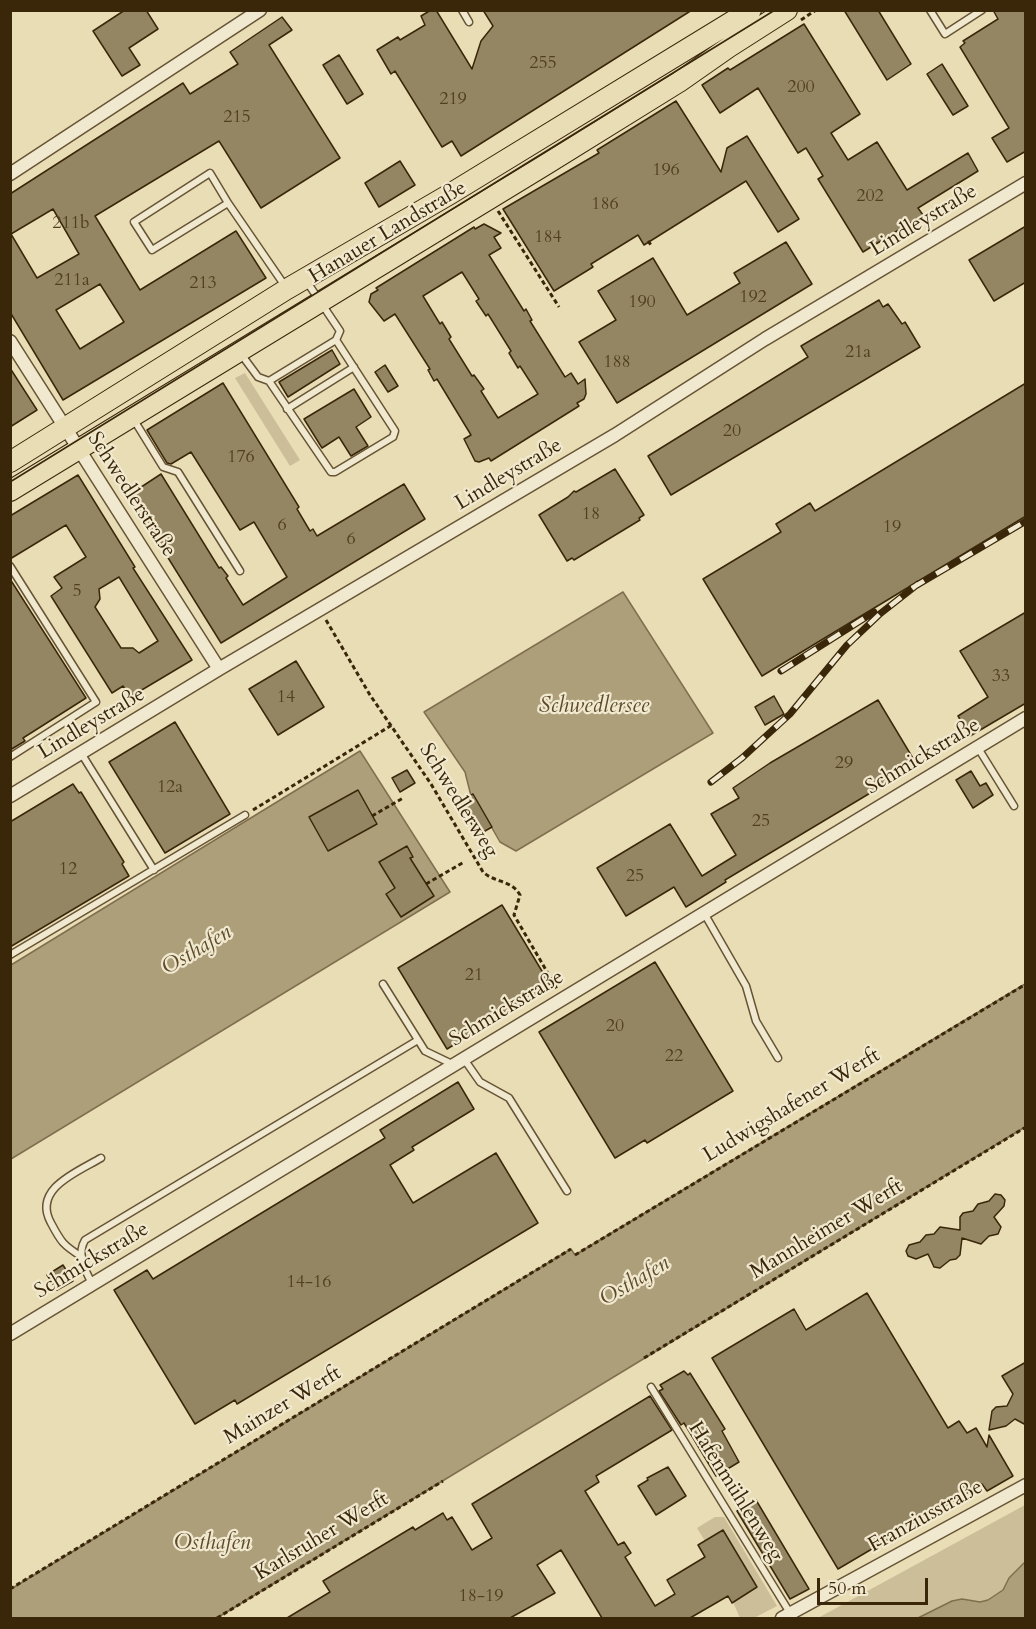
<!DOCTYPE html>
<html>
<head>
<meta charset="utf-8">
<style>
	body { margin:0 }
	#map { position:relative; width:1036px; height:1629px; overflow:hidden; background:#e9ddb5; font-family:Cardo,serif }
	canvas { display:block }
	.frame { position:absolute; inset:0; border:12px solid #3a270a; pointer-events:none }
	.scale { position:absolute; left:817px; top:1578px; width:111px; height:27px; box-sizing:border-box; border:3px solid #3a270a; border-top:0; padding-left:8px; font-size:18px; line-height:21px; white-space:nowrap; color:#3a270a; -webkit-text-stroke:4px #f1e9cf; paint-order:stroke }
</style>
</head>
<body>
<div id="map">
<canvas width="1036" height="1629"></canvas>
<div class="frame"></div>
<div class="scale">50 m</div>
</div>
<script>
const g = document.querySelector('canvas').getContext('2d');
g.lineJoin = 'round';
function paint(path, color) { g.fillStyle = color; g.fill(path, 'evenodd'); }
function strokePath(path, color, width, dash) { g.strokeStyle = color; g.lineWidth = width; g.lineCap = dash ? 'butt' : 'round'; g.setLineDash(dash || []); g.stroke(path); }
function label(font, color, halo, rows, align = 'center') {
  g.font = font + ' Cardo,serif'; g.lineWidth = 4.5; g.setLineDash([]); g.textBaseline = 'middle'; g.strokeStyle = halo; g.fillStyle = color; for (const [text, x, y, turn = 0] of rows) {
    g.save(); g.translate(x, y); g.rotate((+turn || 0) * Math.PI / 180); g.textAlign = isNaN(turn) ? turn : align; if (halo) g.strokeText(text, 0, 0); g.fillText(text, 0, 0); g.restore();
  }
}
const green = new Path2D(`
	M245,373L300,460L290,466L235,378Z
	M1025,1505V1562L1009,1578L1003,1590L988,1600L980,1602L962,1599L952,1601L918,1618H818Z
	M715,1517H724L777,1606L754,1618H740L733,1602L757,1587L723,1530L705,1541L697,1528Z`);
const water = new Path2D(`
	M623,592L713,733L516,851L500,842L473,795L471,796L465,772L424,712Z
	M360,751L450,892L11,1159V965Z
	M1025,984V1127L217,1618H11V1589L571,1249L575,1255Z
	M1025,1562V1618H918L952,1601L962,1599L980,1602L988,1600L1003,1590L1009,1578Z`);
const building = new Path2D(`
	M125,10H146L158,29L129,48L140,65L122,76L93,31Z
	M431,10H436L472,69L481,41L493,26L483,10H692L461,156L452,141L442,147L395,71L391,74L377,50L398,37L400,40L425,25L421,16Z
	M844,10H878L911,64L887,80Z
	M993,10H1026V151L1007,162L992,138L1009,128L960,47L965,43L963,41L998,19Z
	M282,17L292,30L269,45L340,158L261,208L219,141L95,216L140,290L236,231L266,278L63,400L10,312V194L183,83L190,94L238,64L230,52ZM53,209L79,254L37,278L11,234ZM100,284L124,322L80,349L56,310Z
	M804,24L860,114L831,133L848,160L877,142L907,190L968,153L978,171L918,208L923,215L863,252L818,179L823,176L806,148L798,153L758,88L720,113L702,85L728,68L730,70Z
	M339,55L363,94L347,104L323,65Z
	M942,64L968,106L953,115L927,74Z
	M676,101L721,172L727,148L747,136L799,219L778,232L746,181L644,245L638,235L591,264L593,267L554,291L503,209L599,153L597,150Z
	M400,161L415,185L379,207L365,183Z
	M484,224L501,233L494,237L501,248L489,255L524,311L526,309L532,320L530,321L565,377L571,373L578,384L585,379L586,394L584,399L577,403L579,406L491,461L489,458L479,462L475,461L464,439L471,435L437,379L434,381L428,370L430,369L395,314L384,321L369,302L371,294L378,290L376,288L474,227L475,229ZM462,272L479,299L476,301L486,316L488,314L511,351L509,353L518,368L520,366L538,394L498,418L481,391L484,389L474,375L472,376L449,339L451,337L442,322L440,324L423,296Z
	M1026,226V282L994,301L969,260Z
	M786,242L812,284L617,403L579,342L616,320L598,291L653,258L687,315L740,283L734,273Z
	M879,300L883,307L888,304L902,324L905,322L920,347L671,495L648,456L808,357L801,346Z
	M332,350L340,364L288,397L279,382Z
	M385,365L398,386L388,392L375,372Z
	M10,368L37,410L10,427Z
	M223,383L299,507L297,509L310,531L313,529L317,536L404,484L425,519L221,643L129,495L161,474L219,568L221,567L228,576L226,578L243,605L287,577L254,522L240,530L191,452L171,464L167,463L147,430Z
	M1026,383V516L762,676L703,579L781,532L776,524L810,503L815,511Z
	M354,389L371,417L356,427L368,446L351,456L339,437L322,448L304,419Z
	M615,469L644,515L639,518L640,520L574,560L572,558L567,561L539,515L568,497L574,491L576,492Z
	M78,475L135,567L133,568L192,660L130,697L123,686L112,693L51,596L62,588L54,577L86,557L66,525L10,559V516ZM119,577L158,641L139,653L133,648H121L95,607L100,599L99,589Z
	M10,579L86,698L23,738L25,741L10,750Z
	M1026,612V703L970,736L958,716L988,697L960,651Z
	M296,661L324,707L278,735L249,689Z
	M774,696L784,714L765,725L755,707Z
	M878,700L917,765L725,880L726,882L686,907L674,887L626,916L597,868L670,824L702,876L736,855L711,814L739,798L733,788L770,763Z
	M175,722L230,814L165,853L109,762Z
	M407,770L415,783L400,792L392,778Z
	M971,771L980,786L986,783L993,795L973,808L956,780Z
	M73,784L79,793L81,792L124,862L122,864L129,876L10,947V822Z
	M358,790L377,824L328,851L309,817Z
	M473,794L492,827L478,835L459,802Z
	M407,846L413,857L410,858L434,896L401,917L386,894L395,888L379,862Z
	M502,905L551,986L447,1049L398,968Z
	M655,962L733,1091L647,1143L645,1140L615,1158L539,1032Z
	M458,1082L474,1109L412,1147L414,1150L390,1165L413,1203L496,1153L538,1223L237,1404L235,1400L195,1424L114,1290L147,1270L153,1279L385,1138L380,1130Z
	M995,1194L1001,1195L1005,1200L1004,1206L994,1217L1001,1227L998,1234L989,1236L981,1244L962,1238L960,1255L956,1259L950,1260L940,1268L934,1267L928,1254L916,1259L908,1256L906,1251L909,1245L920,1242L926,1235L934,1234L940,1227L960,1230V1217L963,1213L973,1211L978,1204L989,1201Z
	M63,1265L73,1281L57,1290L47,1275Z
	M867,1293L948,1428L959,1421L967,1433L976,1428L987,1447L989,1435L1013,1476L987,1491L982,1484L838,1569L712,1358L794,1309L806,1330Z
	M1026,1362V1425L1015,1419L1006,1426L989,1430L992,1411L996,1407L1007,1406L1013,1394L1002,1376Z
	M684,1371L688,1375L690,1373L725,1429L722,1431L739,1462L716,1476L684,1423L681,1425L659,1391L663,1389L660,1385Z
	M650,1396L672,1430L596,1476L599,1482L585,1491L618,1545L624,1542L631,1553L625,1557L655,1606L675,1594L667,1580L705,1557L698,1545L723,1530L757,1587L732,1603L728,1596L690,1618H602L561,1550L537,1565L555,1593L510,1618H287L330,1592L323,1581L413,1527L415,1530L443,1513L447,1520L452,1517L472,1550L492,1538L472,1504Z
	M668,1467L686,1496L656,1515L638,1486L648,1480L647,1478Z
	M756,1500L809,1589L790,1599L737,1511Z`);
const path = new Path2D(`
	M801,20L816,10
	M498,211L559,307
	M648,241L651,245
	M326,620L370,695L431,784L483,872C495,883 512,880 520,895L514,915L557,989
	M253,810L392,725
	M372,816L403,798
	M426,884L464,862
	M575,1255L1026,984
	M644,1358L1026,1127
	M10,1589L571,1249
	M217,1618L443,1481`);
const lane = new Path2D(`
	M462,10L469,22
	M930,10L945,34L982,10
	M228,203L210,173L134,222L152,250L228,203L285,286
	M241,354L258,377L269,381L336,340L340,331L307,282
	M269,381L331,472H335L393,437L395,431L336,340
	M287,409L354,367
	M134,420L163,467L178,472L240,571
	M10,566L96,702L10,757
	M978,748L1014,806
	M81,753L154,870
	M704,913L746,986L756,1021L778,1058
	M10,955L245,815
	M383,984L425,1051L452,1064
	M464,1059L480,1082L509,1098L567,1191
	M82,1257C63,1245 61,1242 51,1223C32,1189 77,1172 101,1158
	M92,1284C86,1271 76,1255 85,1240L418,1040
	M651,1387L790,1613`);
const street = new Path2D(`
	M10,174L260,10
	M10,341L219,669
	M10,796L219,669L615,435L765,339L1026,183
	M10,1334L1026,718
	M782,1618L1026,1485`);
const primary = new Path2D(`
	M10,462L287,289L450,194L751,10
	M10,491L545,165L679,82L729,47L787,10`);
const tram = new Path2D(`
	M10,482L775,10`);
const rail = new Path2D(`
	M912,588L1026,521
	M781,671L874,612
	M711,782L742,758L790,714L847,645L881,613L918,584`);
const numberNames = [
	["255",543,64],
	["200",801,88],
	["219",453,100],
	["215",237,118],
	["196",666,171],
	["202",870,197],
	["186",605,205],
	["211b",71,224],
	["184",548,238],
	["211a",72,281],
	["213",203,284],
	["192",753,298],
	["190",642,303],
	["21a",858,353],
	["188",617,363],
	["20",732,432],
	["176",241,458],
	["18",591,515],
	["6",282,526],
	["19",892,528],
	["6",351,540],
	["5",77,592],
	["33",1001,677],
	["14",286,698],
	["29",844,764],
	["12a",170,788],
	["25",761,822],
	["12",68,870],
	["25",635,877],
	["21",474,976],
	["20",615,1027],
	["22",674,1057],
	["14-16",309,1283],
	["18-19",481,1597]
];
const streetNames = [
	["Lindleystraße",924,221,-31],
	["Hanauer Landstraße",388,233,-31],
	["Lindleystraße",509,475,-31],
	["Schwedlerstraße",131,495,57],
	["Lindleystraße",92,724,-31],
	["Schmickstraße",923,757,-31],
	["Schwedlerweg",458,801,58],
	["Schmickstraße",507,1009,-31],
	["Ludwigshafener Werft",792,1106,-31],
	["Mannheimer Werft",827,1230,-31],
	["Schmickstraße",92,1261,-31],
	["Mainzer Werft",283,1406,-31],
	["Hafenmühlenweg",735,1492,58],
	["Franziusstraße",926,1517,-29],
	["Karlsruher Werft",322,1537,-31]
];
const waterNames = [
	["Schwedlersee",594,707],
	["Osthafen",197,951,-31],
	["Osthafen",635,1282,-31],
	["Osthafen",212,1544]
];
paint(green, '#cbbe98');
paint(water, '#ae9f7b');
strokePath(water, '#806f4e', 1.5);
paint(building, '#958663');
strokePath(building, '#3a270a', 1.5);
strokePath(lane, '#665435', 9);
strokePath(street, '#665435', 15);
strokePath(primary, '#3a270a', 22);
strokePath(path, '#3a270a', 3, [4.5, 3]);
strokePath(lane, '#f1e9cf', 6);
strokePath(street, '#f1e9cf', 12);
strokePath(primary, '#e9ddb5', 20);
strokePath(tram, '#3a270a', 1.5);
strokePath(rail, '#3a270a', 7);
strokePath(rail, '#f1e9cf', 4.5, [14]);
label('18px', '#513f20', null, numberNames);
label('21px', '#3a270a', '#f1e9cf', streetNames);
label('italic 22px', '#5d4b2c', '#f1e9cf', waterNames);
</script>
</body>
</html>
